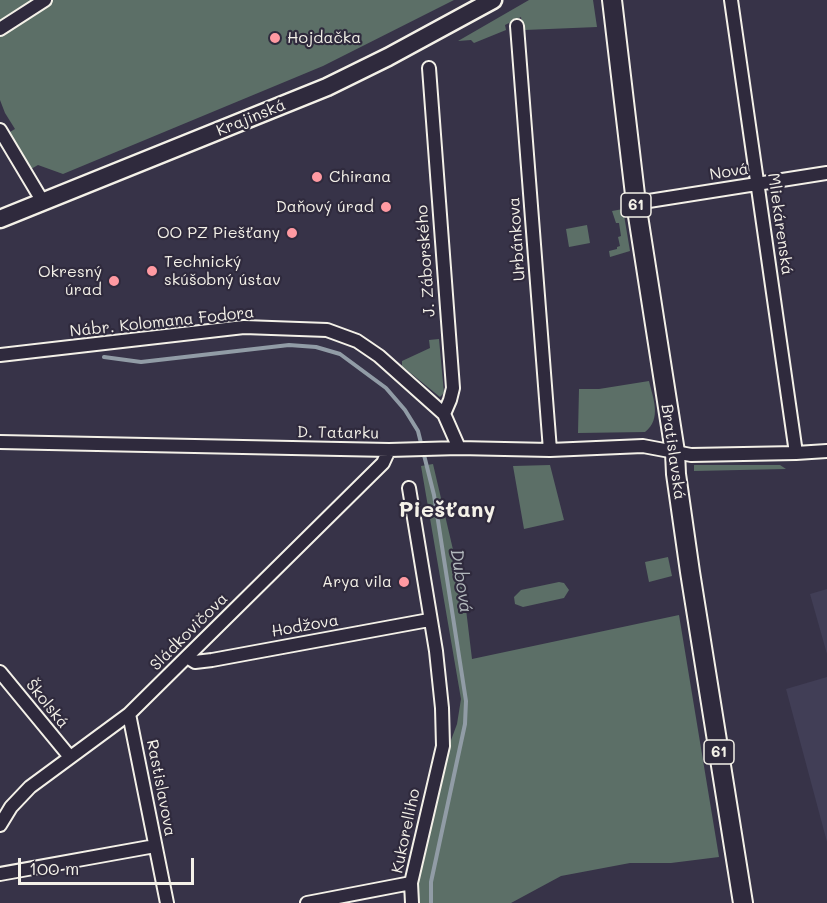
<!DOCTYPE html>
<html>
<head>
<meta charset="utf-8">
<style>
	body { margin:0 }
	#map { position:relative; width:827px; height:903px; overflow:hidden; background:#373348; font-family:Mali,sans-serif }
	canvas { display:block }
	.scale { position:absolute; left:18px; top:858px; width:176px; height:27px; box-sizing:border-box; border:3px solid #f4f1e8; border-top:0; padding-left:8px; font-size:18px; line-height:21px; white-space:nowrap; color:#f4f1e8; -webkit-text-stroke:4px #2f2a3d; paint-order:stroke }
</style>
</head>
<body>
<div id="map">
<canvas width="827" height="903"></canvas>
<div class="scale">100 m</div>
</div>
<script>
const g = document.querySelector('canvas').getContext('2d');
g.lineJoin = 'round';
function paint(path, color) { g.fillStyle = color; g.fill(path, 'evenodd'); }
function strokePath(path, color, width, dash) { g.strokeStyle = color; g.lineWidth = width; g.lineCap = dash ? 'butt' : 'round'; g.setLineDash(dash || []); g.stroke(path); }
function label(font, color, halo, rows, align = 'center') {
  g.font = font + ' Mali,sans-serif'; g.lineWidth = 4.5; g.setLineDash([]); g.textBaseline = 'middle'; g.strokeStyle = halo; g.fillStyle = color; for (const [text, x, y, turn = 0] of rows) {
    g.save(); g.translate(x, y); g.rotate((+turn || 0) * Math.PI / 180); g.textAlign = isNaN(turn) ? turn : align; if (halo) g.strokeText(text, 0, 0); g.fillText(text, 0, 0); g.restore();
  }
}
const built = new Path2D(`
	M827,589V654L810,594Z
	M827,677V842L786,689Z`);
const green = new Path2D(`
	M0,0H454L323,66L63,174L38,165L31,169L8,133L15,129L5,113L0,100Z
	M529,0H593L597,27L525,30L522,24L521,17L505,25L506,30L474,43L471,40L458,41Z
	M623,209L630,251L610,257L609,251L617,249V247L620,246L618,237L621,236L619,223H616L612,211Z
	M587,225L590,243L569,247L566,229Z
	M439,339L444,393L440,397L402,366V361L430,348L429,340Z
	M649,381C653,398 662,419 645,432L578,433L579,389H599Z
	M433,464L465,601L472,659L679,615L719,857L671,863H630L561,876L511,903H416L415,886L447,751L457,724L461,699L421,466Z
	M550,465L564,520L524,529L513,466Z
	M694,465H780L786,469L694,471Z
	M668,557L672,576L649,582L645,562Z
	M559,582L564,583L569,590L564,598L523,607L515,604L514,597L521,590Z`);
const stream = new Path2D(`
	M104,357L141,362L289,345L316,347L340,354L386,388L405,410L418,431L434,495L466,701L465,724L431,882V903`);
const minor = new Path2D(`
	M731,0L796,453
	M517,26L550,450
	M0,29L45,0
	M429,68L453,388L450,400L444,414
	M0,130L43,202
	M636,203L827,173
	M0,355L244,327L327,330L357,341L379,356L444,414L459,448
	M0,442L389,450L459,448L550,450L643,446L691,455L796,453L827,451
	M409,488L436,651L442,708L443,746L411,883L412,903
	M187,657L195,662L212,660L429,620
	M0,672L70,757
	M129,714L167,903
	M0,825L11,807L30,787L129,714L383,463L389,450
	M0,874L155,846
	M307,903L411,883`);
const secondary = new Path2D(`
	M0,219L327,87L388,57L493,0`);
const primary = new Path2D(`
	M612,0L636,203L675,452L676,474L690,572L743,903`);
const markers = [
	[275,38,6,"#ff9aa2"],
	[317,177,6,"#ff9aa2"],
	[386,207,6,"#ff9aa2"],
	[292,233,6,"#ff9aa2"],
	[152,271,6,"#ff9aa2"],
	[114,281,6,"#ff9aa2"],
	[404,582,6,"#ff9aa2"]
];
const shields = [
	[636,205,30],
	[719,752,30]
];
const shieldNames = [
	["61",636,205],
	["61",719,752]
];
const poiNames = [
	["Hojdačka",287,38,"left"],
	["Chirana",329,177,"left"],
	["Daňový úrad",374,207],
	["OO PZ Piešťany",280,233],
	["Technický",164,262,"left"],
	["skúšobný ústav",164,280,"left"],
	["Okresný",102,272],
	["úrad",102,290],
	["Arya vila",392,582]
];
const streetNames = [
	["Krajinská",251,118,-22],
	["Nová",729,172,-9],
	["Mliekárenská",780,224,82],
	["Urbánkova",517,239,-94],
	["J. Záborského",426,261,-94],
	["Nábr. Kolomana Fodora",162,322,-6],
	["D. Tatarku",338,433,1],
	["Bratislavská",673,452,82],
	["Hodžova",305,626,-10],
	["Sládkovičova",189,632,-45],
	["Školská",47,704,51],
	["Rastislavova",161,788,79],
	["Kukorelliho",406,831,-78]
];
const waterNames = [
	["Dubová",461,581,81]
];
const districtNames = [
	["Piešťany",447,510]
];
paint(built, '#413e56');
paint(green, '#5c6f67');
strokePath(stream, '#919ca6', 4);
strokePath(minor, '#f4f1e8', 16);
strokePath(secondary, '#f4f1e8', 21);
strokePath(primary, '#f4f1e8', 22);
strokePath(minor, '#2f2a3d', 12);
strokePath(secondary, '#2f2a3d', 16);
strokePath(primary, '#2f2a3d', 18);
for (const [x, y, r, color] of markers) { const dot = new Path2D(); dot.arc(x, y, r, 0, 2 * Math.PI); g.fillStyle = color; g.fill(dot); strokePath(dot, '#2f2a3d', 2); }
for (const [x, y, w] of shields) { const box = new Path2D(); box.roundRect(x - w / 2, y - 12, w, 24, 4.5); g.fillStyle = '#2f2a3d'; g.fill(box); strokePath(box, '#f4f1e8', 1.5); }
label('bold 15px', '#f4f1e8', null, shieldNames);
label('16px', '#f4f1e8', '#2f2a3d', poiNames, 'right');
label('16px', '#f4f1e8', '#2f2a3d', streetNames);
label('italic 18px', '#b2b8bc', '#2f2a3d', waterNames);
label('bold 22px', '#f4f1e8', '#2f2a3d', districtNames);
</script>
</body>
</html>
